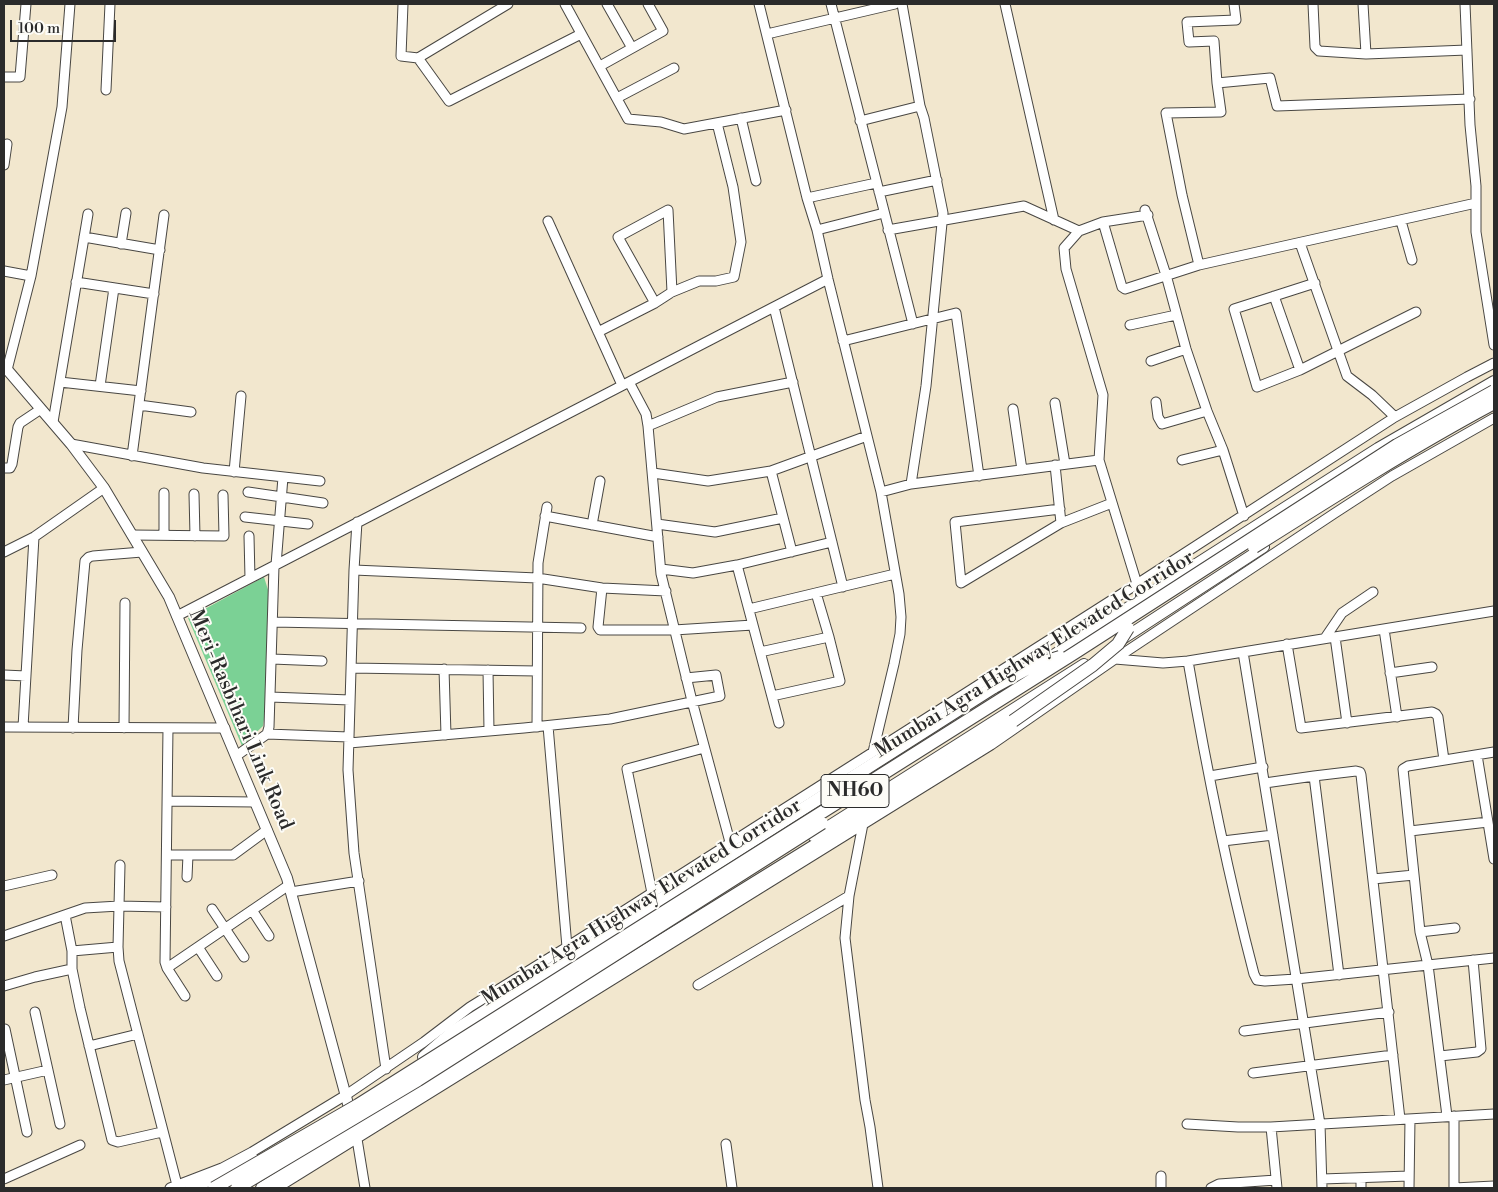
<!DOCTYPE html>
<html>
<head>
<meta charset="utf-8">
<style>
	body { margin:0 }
	#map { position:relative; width:1498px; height:1192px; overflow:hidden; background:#f2e7ce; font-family:"Libre Bodoni",serif }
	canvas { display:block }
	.frame { position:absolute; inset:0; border:5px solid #2b2b2b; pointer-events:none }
	.scale { position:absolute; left:10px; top:20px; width:106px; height:22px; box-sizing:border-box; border:2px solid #2b2b2b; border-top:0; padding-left:6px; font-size:15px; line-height:18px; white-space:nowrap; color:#2b2b2b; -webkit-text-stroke:4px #fdfcf7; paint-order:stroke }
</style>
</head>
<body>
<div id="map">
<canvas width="1498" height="1192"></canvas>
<div class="frame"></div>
<div class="scale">100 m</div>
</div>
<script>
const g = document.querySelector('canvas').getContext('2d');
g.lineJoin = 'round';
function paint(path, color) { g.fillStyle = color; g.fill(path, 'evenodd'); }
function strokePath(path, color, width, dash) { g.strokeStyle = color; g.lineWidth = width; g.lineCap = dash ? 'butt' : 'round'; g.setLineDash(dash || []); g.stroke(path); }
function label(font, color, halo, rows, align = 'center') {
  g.font = font + ' "Libre Bodoni",serif'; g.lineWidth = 4; g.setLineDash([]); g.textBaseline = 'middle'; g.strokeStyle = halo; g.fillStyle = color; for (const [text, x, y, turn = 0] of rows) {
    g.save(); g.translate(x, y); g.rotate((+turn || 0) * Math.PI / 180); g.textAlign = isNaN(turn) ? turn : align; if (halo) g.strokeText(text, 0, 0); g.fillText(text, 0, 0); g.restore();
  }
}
const green = new Path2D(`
	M264,577L269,593V648L267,699L263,726L242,746L188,618Z`);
const minor = new Path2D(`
	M403,4L401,56L418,58L508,4
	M565,4L628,119L661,122L684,129L786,110
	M607,4L632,48
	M759,4L807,198L817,230L828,279L881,492L899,594L901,617L900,634L894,664L873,752
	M831,4L913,324
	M902,4L920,106L924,118L943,213L926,386L911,484
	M1005,4L1054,220
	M1234,4L1236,20L1187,22L1189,42L1214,41L1217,83L1270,78L1277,106L1470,99
	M1313,4L1315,47L1319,51L1366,54L1467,50
	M1363,4L1366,54
	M1465,4L1470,125L1476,186V232L1494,345
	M767,34L895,4
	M418,58L449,101L581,34
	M600,66L663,31L648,4
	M4,77H20L26,4
	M106,90L110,4
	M617,98L674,68
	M741,118L756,181
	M860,121L920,106
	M4,165L7,144
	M879,192L937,180
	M807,198L876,183
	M1145,210L1166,275L1186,349L1207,411L1223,450L1244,516
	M548,221L622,385
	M1401,221L1412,260
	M1103,222L1122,287L1125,289L1199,265L1476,203
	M817,230L884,213
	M888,230L1024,206L1079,231
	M84,237L160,250
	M1300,243L1347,376L1372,395L1395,417
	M121,244L126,213
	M1199,265L1182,195L1166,113L1221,112L1217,83
	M4,271L31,276
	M76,282L154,294
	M1315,283L1234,309L1257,387L1300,370L1416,312
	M1274,296L1300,370
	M655,303L618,237L668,210L672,292
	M774,307L843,587
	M1130,325L1176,315
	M598,332L655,303L672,292L699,281H716L734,277L741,242L733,187L717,123
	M843,341L956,313L979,476
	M1151,361L1186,349
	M7,370L31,276L62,107L70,4
	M60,382L141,391
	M629,382L646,414L648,426L661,574L692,701L730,842
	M100,386L114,288
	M1156,402L1158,417L1162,424L1207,411
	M1055,403L1065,464
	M139,405L191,412
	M1013,409L1022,470
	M53,422L88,214
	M648,426L717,397L793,382
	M71,444L203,468L320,481
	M132,456L164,215
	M1099,460L1103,395L1066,269L1064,248L1079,231L1103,222L1148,215
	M1182,460L1223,450
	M1055,465L1061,523L961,583L955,522L1060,509
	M4,468H10L12,464L18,427L20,423L41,409
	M771,471L792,552
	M234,472L241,396
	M653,473L708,481L771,471L867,436
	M248,492L323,503
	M881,492L911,484L1099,460L1137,584
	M194,494L195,536
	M545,516L658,537
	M245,517L308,524
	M357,522L354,570L348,770L354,853L386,1069
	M1061,523L1112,503
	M657,524L715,532L783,518
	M592,525L600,481
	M132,535L224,536L223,495
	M164,535V493
	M249,536L250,578
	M4,552L34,537L104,488
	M276,565L283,477
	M737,565L779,723
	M661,569L693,573L737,565L832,542
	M354,570L537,578L602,588L666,591
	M602,588L598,627L600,630H674L753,625
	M749,609L895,574
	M177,616L828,279
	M273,622L581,628
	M1384,629L1397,717
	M1335,637L1347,723
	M1325,638L1342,613L1373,592
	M1287,644L1301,728L1432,712L1436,714L1438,717L1444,760
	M760,652L829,637L816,593
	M1243,652L1320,1124L1322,1188
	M272,659L322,661
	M1115,659L1163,663L1188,661L1494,611
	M1188,661C1206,766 1227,871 1254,974L1257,980L1265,981L1296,979L1494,958
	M351,668L537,671
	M444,669L446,735
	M488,670L489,731
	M1390,673L1432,667
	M4,675L26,676
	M772,696L840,681L829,637
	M270,697L350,700
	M548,726L567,947
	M4,727L225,728
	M23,727L34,537
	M537,727L538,563L547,507
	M73,728L77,650L85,561L89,557L93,556L142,552
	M124,728L125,603
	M168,728L165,962L167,968L185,996
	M267,734L349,737
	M349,743L524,728L610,719L720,696L716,675L686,678
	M1477,755L1494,859
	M236,756L267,734L269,727L274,566
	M1210,776L1263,767
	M1314,776L1356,771L1360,772L1361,775L1400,1119
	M1265,783L1314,776L1339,975
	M167,801L255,802
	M863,824L849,896L845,938L865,1100L870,1127L878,1188
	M1410,831L1488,822
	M1223,841L1273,835
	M167,855H233L267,830
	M120,865L118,947L119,961L177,1185
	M187,877L188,855
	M1373,879L1414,875
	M4,886L52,875
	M291,892L359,881
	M652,893L627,769L704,748
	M212,909L244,957
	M252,910L269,936
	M65,915L72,951
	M1420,932L1455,928
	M4,936L85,908L119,906L166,907
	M198,947L217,976
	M167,968L289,885
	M72,969L80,1008L112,1140L118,1142L162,1132
	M698,985L849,896
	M4,986L35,977L72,969V951L118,947
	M35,1012L60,1124
	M5,1029L27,1132
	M1244,1031L1389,1012
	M89,1046L138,1034
	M1440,1056L1477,1052L1481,1049L1473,960
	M1253,1073L1393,1055
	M4,1080L48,1070
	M1447,1116L1428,965L1420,932L1403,769L1408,766L1494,752
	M1454,1116V1188
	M1187,1124L1238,1127H1271L1494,1114
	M1271,1127L1277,1188
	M356,1133L365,1188
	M726,1144L732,1188
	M1161,1176V1188
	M1361,1178V1188
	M4,1179L80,1145
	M1322,1179L1409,1176
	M170,1188L222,1168L252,1152L346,1095L424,1042L470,1007L567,947L1137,584L1395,417L1467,377L1494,363
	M277,1188L991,745L1115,659L1335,513L1392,476L1494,418
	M1211,1188L1219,1184L1276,1180
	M1409,1188L1410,1119
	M1454,1188L1494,1186`);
const major = new Path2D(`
	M4,366L71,444L104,488L169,597L287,878L351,1115
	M1121,640L1264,547
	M1050,657L1378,448L1494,381
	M813,836L1084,664`);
const highway = new Path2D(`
	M424,1057L454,1031L994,687
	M191,1188L225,1172L254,1160
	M262,1188L874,809L1013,721`);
const highwayBridge = new Path2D(`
	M1254,547C1333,497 1412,447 1494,403
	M994,687L1034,665L1060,657
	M1013,721L1093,665L1118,644L1128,628
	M214,1188L358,1105L1076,652L1397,445L1494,391
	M237,1188L418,1080L822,823`);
const shields = [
	[855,791,68]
];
const shieldNames = [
	["NH60",855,791]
];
const streetNames = [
	["Mumbai Agra Highway Elevated Corridor",1035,655,-32],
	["Meri-Rasbihari Link Road",240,720,67],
	["Mumbai Agra Highway Elevated Corridor",642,903,-32]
];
paint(green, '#7bd195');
strokePath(minor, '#494743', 11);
strokePath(major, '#494743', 12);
strokePath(highway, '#494743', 14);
strokePath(minor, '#fff', 9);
strokePath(major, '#fff', 10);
strokePath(highway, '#fff', 12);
strokePath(highwayBridge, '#494743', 14, []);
strokePath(highwayBridge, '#fff', 12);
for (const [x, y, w] of shields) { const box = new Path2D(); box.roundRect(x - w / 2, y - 16.5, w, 33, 4); g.fillStyle = '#fdfcf7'; g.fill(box); strokePath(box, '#2b2b2b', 1); }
label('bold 19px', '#2b2b2b', null, shieldNames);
label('20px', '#2b2b2b', '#fdfcf7', streetNames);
</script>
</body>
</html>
